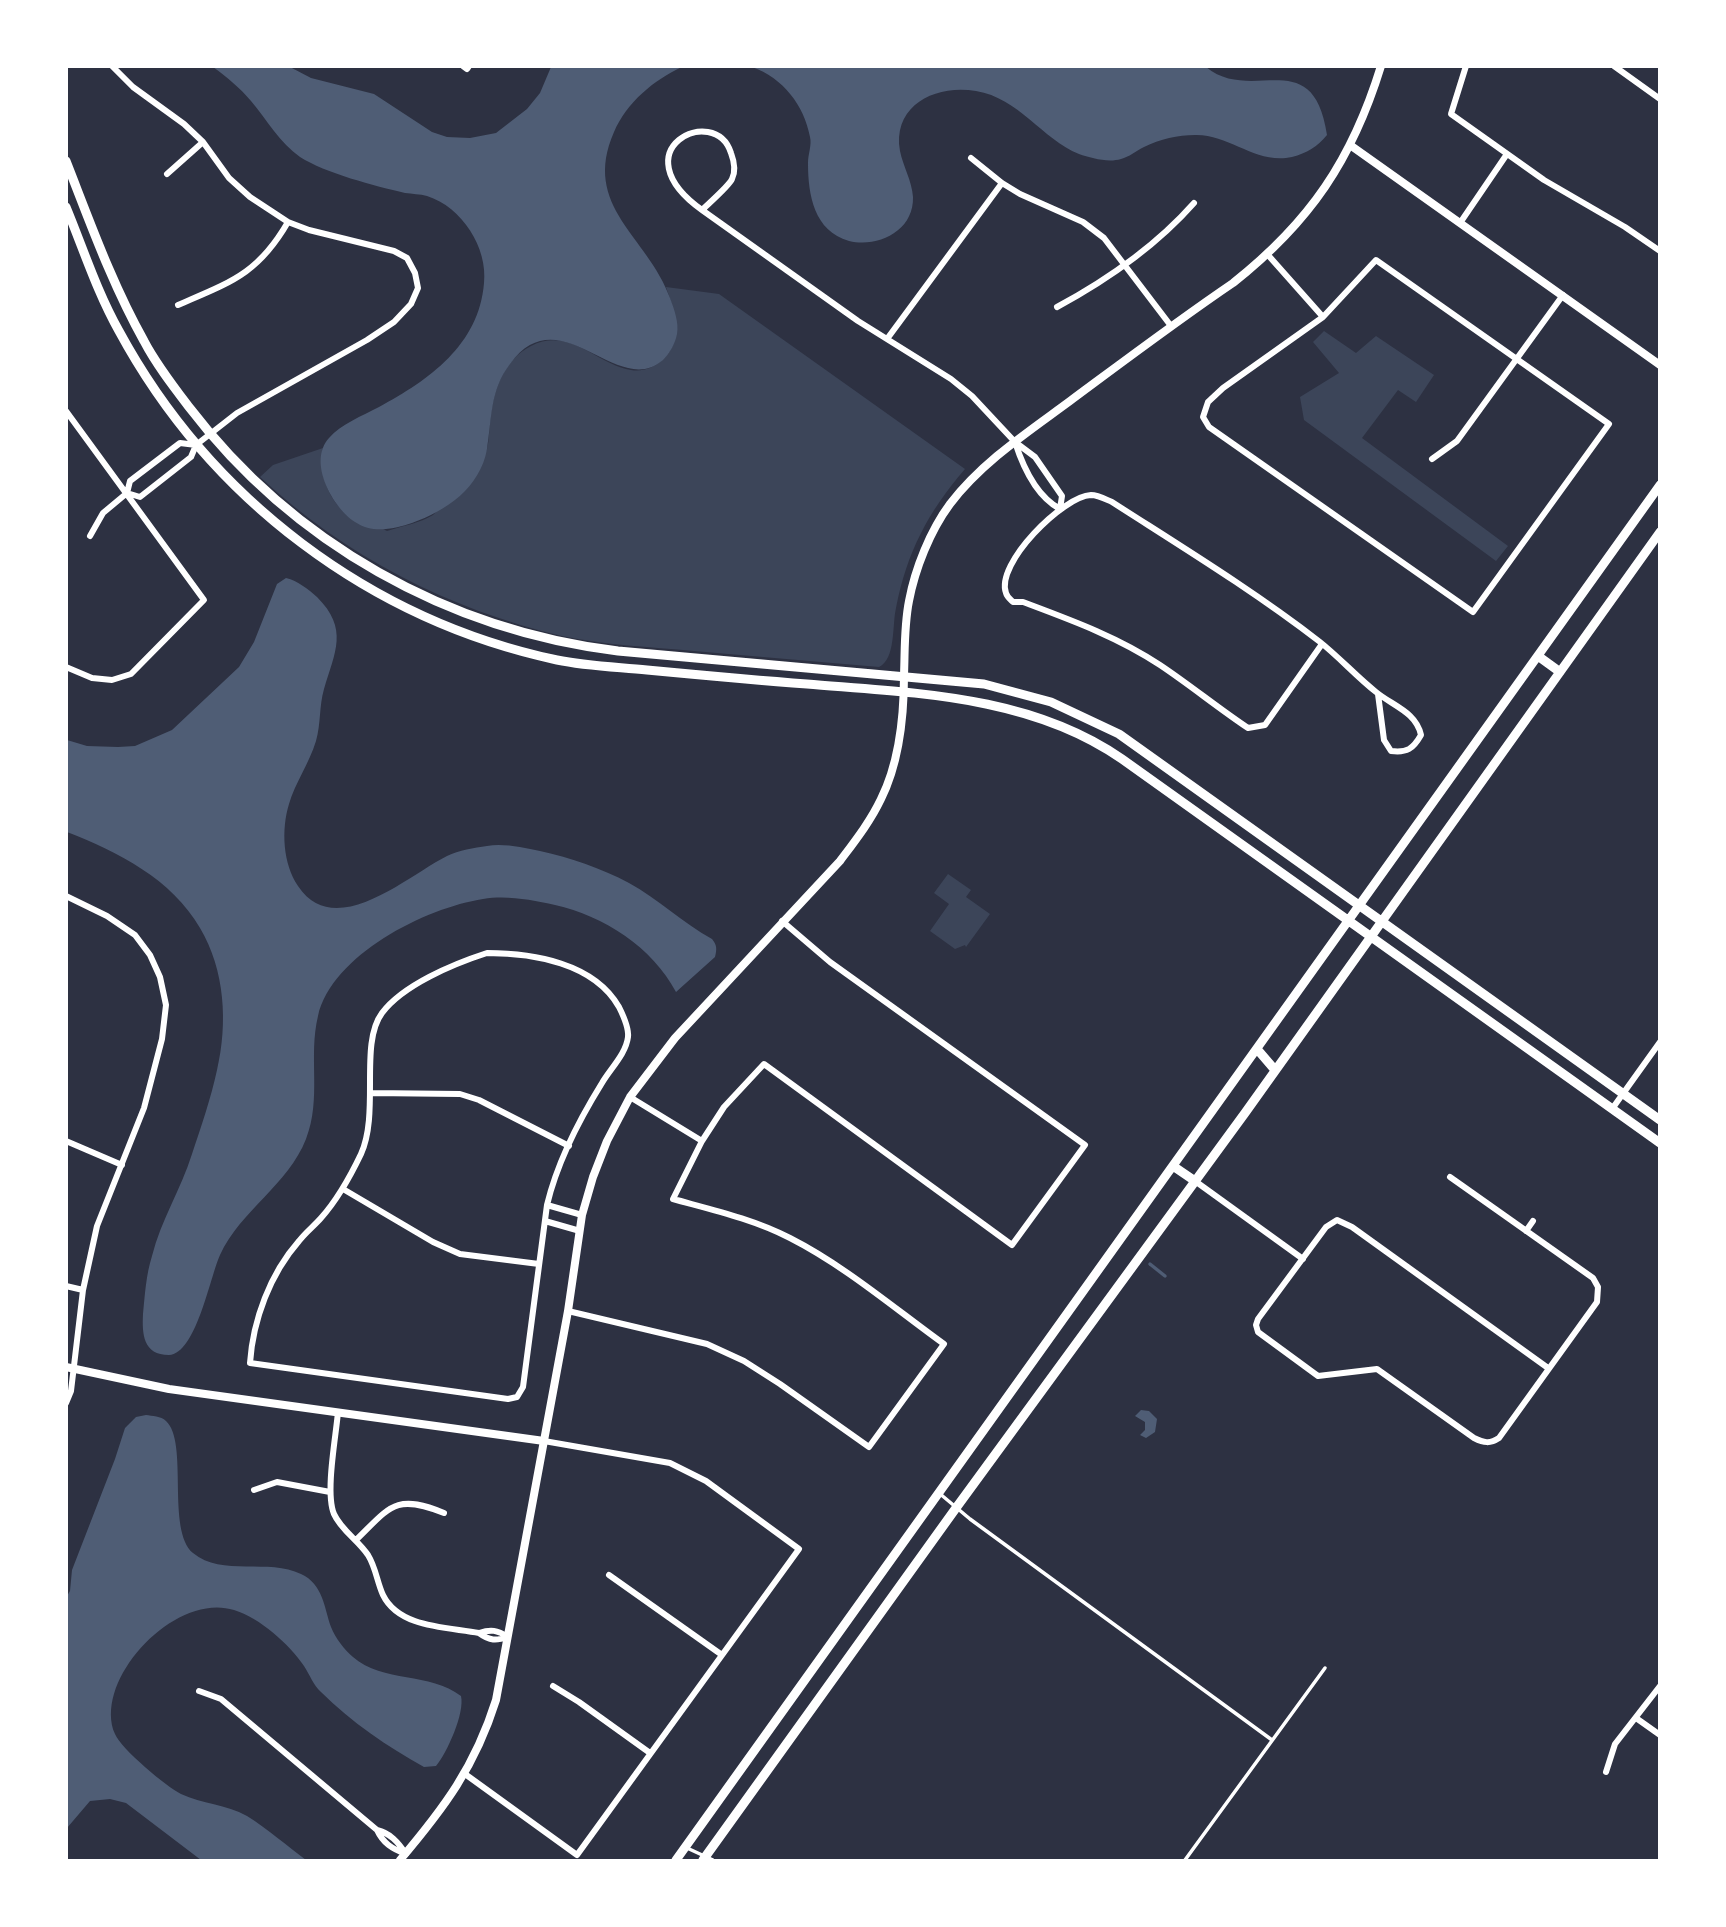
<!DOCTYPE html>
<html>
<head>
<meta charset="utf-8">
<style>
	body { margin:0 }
	#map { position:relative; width:1726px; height:1927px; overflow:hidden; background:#2d3142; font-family:"Alegreya Sans",sans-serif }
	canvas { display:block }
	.frame { position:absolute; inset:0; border:68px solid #fff; pointer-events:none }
</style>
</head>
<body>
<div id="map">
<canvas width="1726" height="1927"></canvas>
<div class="frame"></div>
</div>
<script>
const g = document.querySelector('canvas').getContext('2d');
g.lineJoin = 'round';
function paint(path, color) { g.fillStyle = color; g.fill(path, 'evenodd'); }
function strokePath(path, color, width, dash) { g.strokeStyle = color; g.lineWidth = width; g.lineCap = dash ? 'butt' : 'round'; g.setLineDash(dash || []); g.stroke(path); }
const green = new Path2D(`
	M666,287L719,294L965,469C928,512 907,552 896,608C892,625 896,659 879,667C817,662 755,656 694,651C650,647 604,645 562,636C448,609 345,556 260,477L273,465L323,448C318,466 327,498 342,509C356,518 373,523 387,531C402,526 420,523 433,515C439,511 485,455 487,449C489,441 489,431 490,423C493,392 502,361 531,346C570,326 597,365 631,370C642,372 653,368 661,361C685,341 675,313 666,287Z
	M1324,331L1356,353L1376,336L1434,375L1416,402L1398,390L1362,438L1508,546L1496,561L1304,420L1300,397L1339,373L1313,342Z
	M948,874L971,890L966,897L990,914L966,947L965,945L955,949L930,931L949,904L934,893Z`);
const water = new Path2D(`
	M213,67H290L311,78L374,94L432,132L447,137L470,138L496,133L527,109L540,93L551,67H682C654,80 627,102 614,132C581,207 648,236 670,298C674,309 679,322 677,334C675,344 670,353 663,360C617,400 560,295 510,364C490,390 492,418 487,449C480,488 446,511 412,523C393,529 373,534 355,522C333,508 307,462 329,438C341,424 362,416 379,407C429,380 479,345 484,283C488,248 462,207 427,196C420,194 412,194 405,193C375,186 325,173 300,157C280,143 267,120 251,101C240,88 227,77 213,67Z
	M752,67H1206C1252,105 1313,42 1327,135C1317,147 1307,153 1292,157C1256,165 1230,134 1195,135C1178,135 1160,139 1144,147C1136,151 1129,157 1121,159C1108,163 1091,158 1079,154C1042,139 1019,98 976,91C936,84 892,105 900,151C903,166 912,181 913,197C914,231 878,248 849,241C814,231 808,195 808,163C808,154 812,145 810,137C804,105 783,78 752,67Z
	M286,578C298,581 308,589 317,597C349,629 335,652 324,689C319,706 321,724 316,741C309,764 295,783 289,804C281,830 283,864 298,886C335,942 407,876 447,856C459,850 474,848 487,846C504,843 524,848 540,851C571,858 601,868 629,883C658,899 683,923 712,939C717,945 717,949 715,957L676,992C652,947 604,916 555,905C532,900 507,895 483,899C425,908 332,955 318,1016C308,1057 322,1098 306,1139C288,1185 241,1210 220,1255C210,1277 196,1354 169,1355C143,1355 142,1334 143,1314C145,1294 146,1275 152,1256C161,1220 181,1189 192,1154C201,1127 211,1098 217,1070C228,1023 225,970 200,928C172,879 118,852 67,832V740L87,746L118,747L135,746L172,730L239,667L254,642L277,584Z
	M1141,1410L1149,1411L1157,1419L1155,1432L1146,1438L1140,1435L1145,1430V1422L1135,1416Z
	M146,1415C152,1416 161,1416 166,1421C189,1442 166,1530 193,1553C222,1577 269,1558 301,1574C323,1584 324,1607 331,1627C336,1639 344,1649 353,1657C383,1683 430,1672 461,1696C465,1713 447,1753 436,1766L424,1767C388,1747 351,1722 321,1692C313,1685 310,1675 304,1666C289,1644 260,1618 234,1610C175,1591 92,1680 115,1734C121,1749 167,1787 181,1794C202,1804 226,1804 247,1816C268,1829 287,1846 306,1860H201L126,1803L110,1799L90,1801L67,1828V1596L70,1591L72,1570L115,1459L125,1428L136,1417Z`);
const stream = new Path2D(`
	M1150,1264L1165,1276`);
const service = new Path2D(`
	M939,1493L970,1519L1272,1740
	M687,1848L713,1860
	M1185,1860L1325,1668`);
const minor = new Path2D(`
	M112,66L133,87L184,124L203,142L229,178L250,197L288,222L309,230L394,251L407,258L415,273L418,288L411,304L394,322L367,340L237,413L196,445L191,457L140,497L127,493
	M463,66L467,69L469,66
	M1466,66L1451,114L1544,180L1625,227L1660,251
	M1614,66L1660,99
	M971,158L1002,183L1020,194L1083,222L1104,238L1171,326
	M167,174L203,142
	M702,210C708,204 729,186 732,179C736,171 734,161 731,153C715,102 618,150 702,210L858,321L951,379L972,396L1015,442L1035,457L1062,496L1060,509C1036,496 1023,467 1015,442
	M1460,223L1507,154
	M1268,255L1323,317
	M1376,260L1609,424L1473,612L1209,427L1203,417L1208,402L1223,388L1323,317Z
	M178,305C231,282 258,274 288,222
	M1057,307C1107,280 1156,246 1194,203
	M887,339L1002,183
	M66,411L204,600L131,674L112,680L92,678L66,667
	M1432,459L1457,441L1563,295
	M90,536L103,513L127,493L130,481L180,443L196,445
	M1322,644L1265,725L1248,728C1218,708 1190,685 1160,665C1118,637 1071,620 1023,602H1013C1010,599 1007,597 1006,593C995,564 1063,496 1091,495C1098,495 1105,499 1112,502C1182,547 1254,591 1320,642C1340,658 1357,677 1376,692C1393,706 1416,712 1421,735C1413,749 1407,753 1391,751L1384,740L1378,694
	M66,896L107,916L135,935L150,955L160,977L166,1005L162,1039L144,1108L97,1226L83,1290L71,1391L66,1403
	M487,953C533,953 594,963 619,1007C623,1015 629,1028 628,1037C626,1054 610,1069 602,1083C579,1120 557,1163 547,1205L523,1387L517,1397L508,1399L250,1363C253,1320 270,1274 299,1241C306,1232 314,1226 321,1218C338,1199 350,1177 361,1154C380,1112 359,1044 382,1013C403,985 453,964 487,953Z
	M371,1093L460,1094L479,1100L569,1146
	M630,1097L702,1141
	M1612,1109L1660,1042
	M66,1141L122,1165
	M1450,1177L1593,1278L1598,1287L1597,1302L1499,1438C1490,1444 1484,1443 1474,1438L1377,1369L1318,1376L1258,1332L1256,1325L1258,1319L1326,1227L1337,1220L1352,1227L1548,1368
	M1195,1181L1303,1259
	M343,1189L433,1242L460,1254L539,1264
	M547,1205L582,1215
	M545,1221L580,1231
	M1526,1231L1533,1221
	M66,1286L83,1290
	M568,1311L707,1344L744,1361L780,1384L869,1447L944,1344C894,1308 845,1266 790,1238C753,1219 713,1210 673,1199L702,1141L724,1107L764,1064L1012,1245L1085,1145L830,962L782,921
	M338,1412C336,1436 325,1493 334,1514C341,1530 358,1540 368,1555C376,1568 377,1582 383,1595C399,1628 447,1627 479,1633C490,1641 496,1641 508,1637
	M254,1490L277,1482L330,1492
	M356,1540C390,1507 395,1493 444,1513
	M609,1575L722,1655
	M479,1633C491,1629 497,1630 508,1637
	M553,1686L579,1702L650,1753
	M199,1691L221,1699L377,1830C390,1833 398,1842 406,1854
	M1636,1718L1660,1735
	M1606,1772L1615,1744L1660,1686
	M465,1774L577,1855L799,1549L706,1481L670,1463L544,1441
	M377,1830C383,1843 392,1849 406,1854`);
const tertiary = new Path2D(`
	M1350,145L1660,365
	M66,1367L169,1389L544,1441
	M400,1860C444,1808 475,1767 496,1700L568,1311L582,1215L593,1177L607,1141L630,1097L675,1038L840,861C855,841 870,822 881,799C899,763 904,715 904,675C905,650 904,626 909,601C915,569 930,531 950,504C982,462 1028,432 1070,401C1124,361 1177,321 1233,283C1310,222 1352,160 1381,66`);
const secondary = new Path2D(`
	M66,161C90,222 112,284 144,341C156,364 173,386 189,407C293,543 447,630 618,651L984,684L1051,702L1119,734L1660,1120
	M66,207C83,248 97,292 119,331C210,499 370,620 557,660C586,666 617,667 647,670C700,675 753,680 807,684C914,693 1030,695 1122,759L1660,1143
	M1538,656L1560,672
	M1257,1049L1275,1070
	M1173,1166L1195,1181
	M676,1860L1660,485
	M703,1860L956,1508L1245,1113L1660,532`);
paint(green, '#3c4559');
paint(water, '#4f5d75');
strokePath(stream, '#4f5d75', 3.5);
strokePath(service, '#fff', 3.5);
strokePath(minor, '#fff', 6);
strokePath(tertiary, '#fff', 8);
strokePath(secondary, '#fff', 9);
</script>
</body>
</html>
